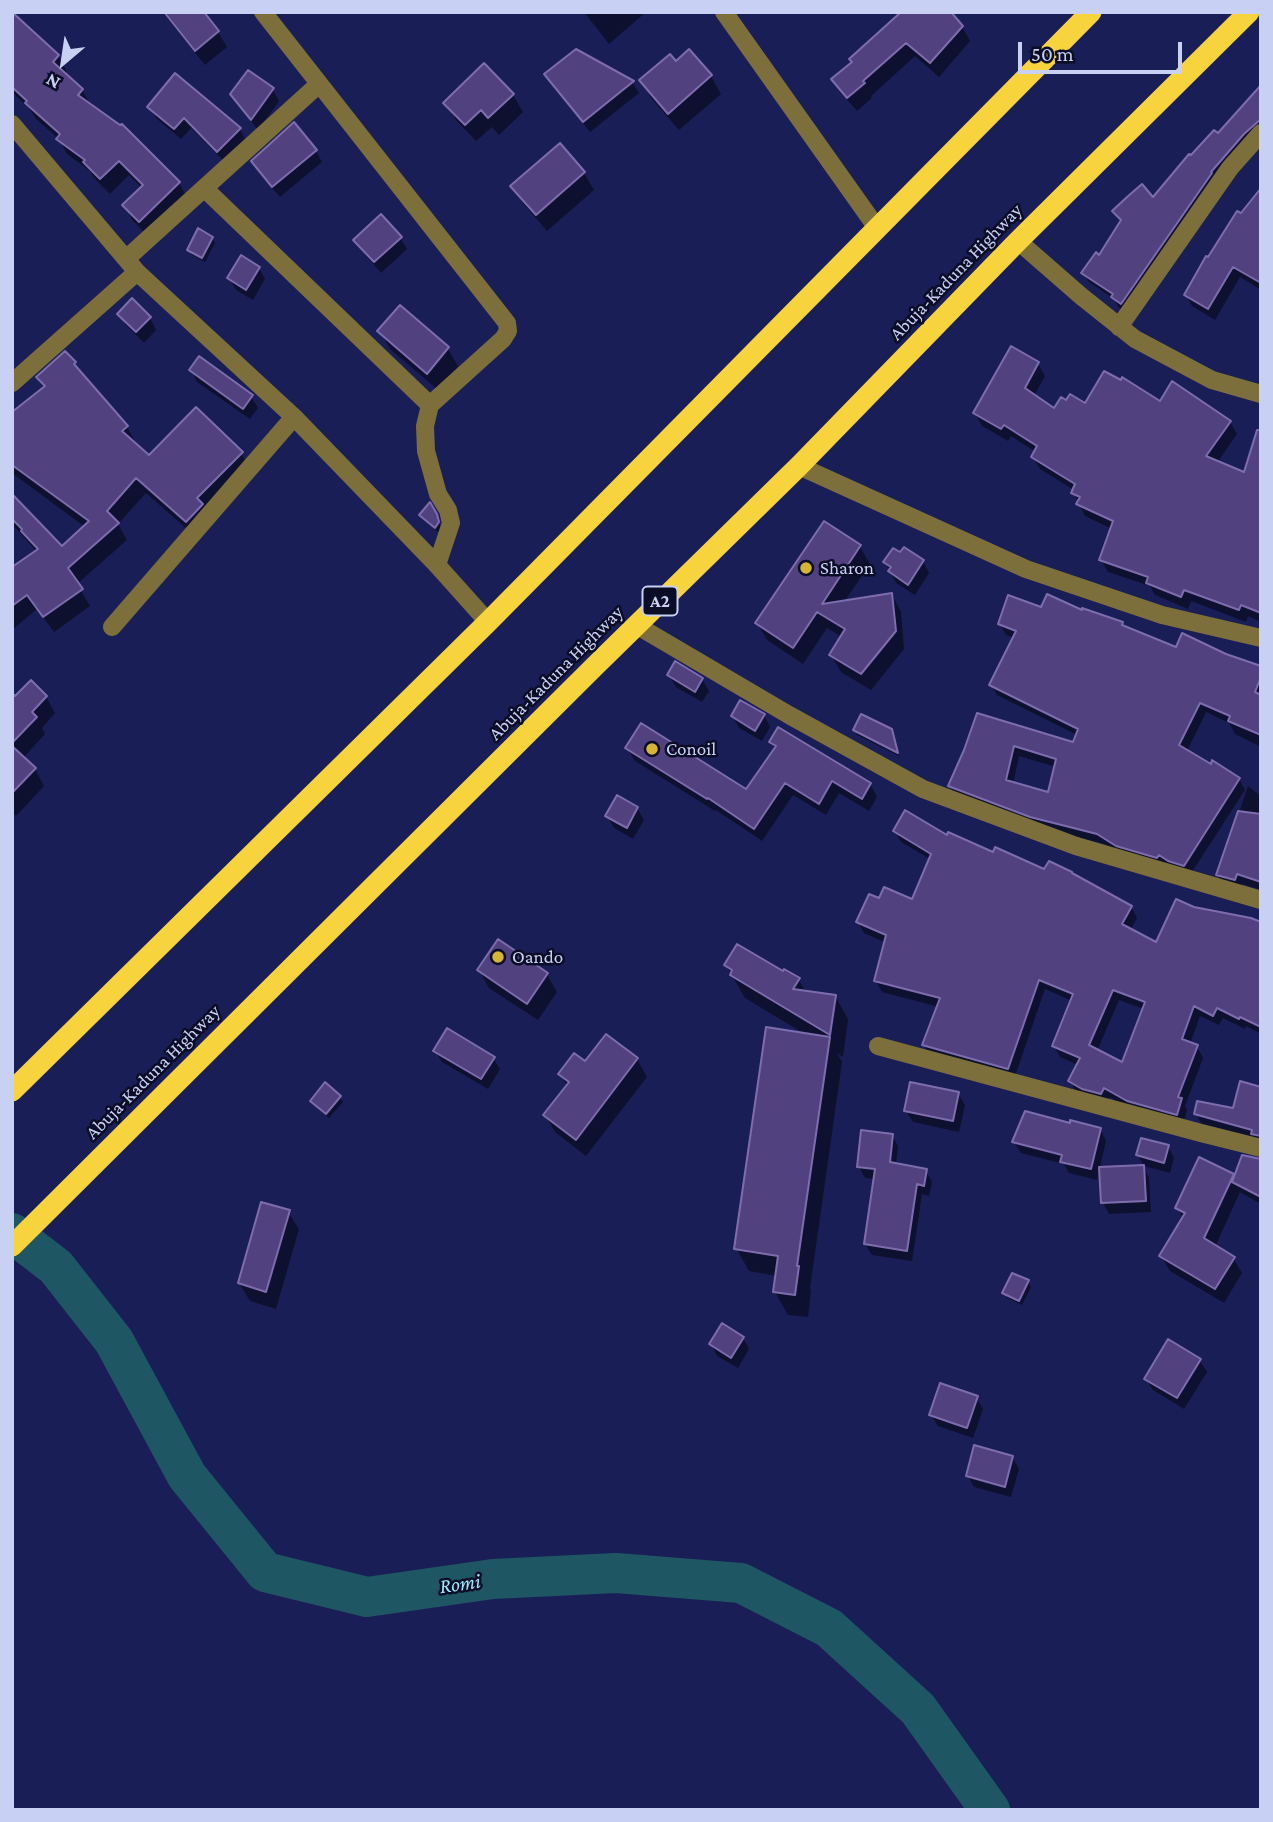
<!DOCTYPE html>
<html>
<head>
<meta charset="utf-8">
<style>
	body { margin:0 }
	#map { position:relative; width:1273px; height:1822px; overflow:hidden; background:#1a1e56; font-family:"Crimson Pro",serif }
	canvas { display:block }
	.frame { position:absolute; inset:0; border:14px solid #c8d0f4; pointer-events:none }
	.north { position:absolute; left:28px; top:28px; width:70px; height:70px; -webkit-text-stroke:5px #0a0d25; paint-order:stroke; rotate:209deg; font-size:19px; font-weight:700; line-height:28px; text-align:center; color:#c8d0f4 }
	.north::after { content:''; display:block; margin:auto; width:24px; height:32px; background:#c8d0f4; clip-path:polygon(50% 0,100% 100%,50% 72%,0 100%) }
	.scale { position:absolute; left:1018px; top:42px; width:164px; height:32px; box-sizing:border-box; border:4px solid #c8d0f4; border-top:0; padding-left:9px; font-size:21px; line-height:24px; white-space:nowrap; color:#c8d0f4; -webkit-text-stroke:5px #0a0d25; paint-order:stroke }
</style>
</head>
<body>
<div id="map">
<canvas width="1273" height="1822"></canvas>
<div class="frame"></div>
<div class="north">N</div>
<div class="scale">50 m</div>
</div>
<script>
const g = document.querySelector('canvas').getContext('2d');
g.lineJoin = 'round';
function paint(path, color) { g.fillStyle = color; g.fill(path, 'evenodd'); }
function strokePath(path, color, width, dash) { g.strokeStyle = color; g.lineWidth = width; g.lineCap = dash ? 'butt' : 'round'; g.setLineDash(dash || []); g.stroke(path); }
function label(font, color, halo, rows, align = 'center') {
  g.font = font + ' "Crimson Pro",serif'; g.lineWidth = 5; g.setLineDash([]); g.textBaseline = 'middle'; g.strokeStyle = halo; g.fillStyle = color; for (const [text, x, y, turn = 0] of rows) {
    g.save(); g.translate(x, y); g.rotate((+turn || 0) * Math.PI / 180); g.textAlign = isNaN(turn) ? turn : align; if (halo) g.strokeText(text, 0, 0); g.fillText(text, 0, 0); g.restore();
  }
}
const shadow = new Path2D(`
	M162,12H202L218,32L227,47L205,65Z
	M584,12H646L609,44Z
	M936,12H952L956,16L970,41L939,77L915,56L871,96L872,98L857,111L842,94L833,80Z
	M12,14L58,56L67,72L64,74L82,90L91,105L125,129L179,183L188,199L149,237L133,221L125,205L142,188L129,175L110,194L94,178L90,171L67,154L59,139L36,119L29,108L12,92Z
	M689,51L711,76L721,94L679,130L651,98L641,80L676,63Z
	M546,75L632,82L639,93L590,132L553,86Z
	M178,78L240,129L246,141L225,162L191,128L181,139L156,118L149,107Z
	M1261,84V133L1127,312L1118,307L1114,299L1089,282L1083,273L1100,257L1121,222L1115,212L1153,200L1218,135L1257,92L1255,89Z
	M273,90L279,101L258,130L239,106L233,95Z
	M513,95L523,112L499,135L492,127L476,141L456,120L446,103Z
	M316,151L322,162L280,197L259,173L253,162Z
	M584,173L594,190L547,231L523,203L513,186Z
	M1261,191V290L1240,277L1215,320L1192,306L1186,295Z
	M212,238L215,243L205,262L192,255L189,250Z
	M400,238L407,249L381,273L362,251L355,240Z
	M259,268L265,279L253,300L236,290L229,278Z
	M400,308L448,349L458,366L438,390L390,349L380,331Z
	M119,314L150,318L156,330L144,343L126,325Z
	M74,363L81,374L127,427L136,443L135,445L149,458L241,453L250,469L196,537L146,493L118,524L127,540L77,584L90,606L54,632L37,609L12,630V569L37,552L12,524V496L62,548L85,527L12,473V414L45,388L38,377Z
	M1038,364L1045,376L1034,396L1055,410L1086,405L1161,403L1230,422L1237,434L1217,463L1245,474L1261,448V622L1248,616L1246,622L1191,601L1188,609L1155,595L1150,586L1108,572L1101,560L1112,529L1085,516L1073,492L1074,490L1040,469L1033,457L1036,452L1011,436L1008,441L982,426L975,413Z
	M191,370L251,397L258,408L250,419L197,382Z
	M430,505L439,521L441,528L438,532L424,520L421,515Z
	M825,523L860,547L870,564L844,602L892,595L901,612L904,649L871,690L841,672L831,655L842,637L827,628L803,664L767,640L757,623Z
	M923,561L929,573L915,595L896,583L885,562Z
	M1042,609L1083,612L1122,624L1124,627L1176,649L1225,656L1261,668V747L1235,734L1229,723L1206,712L1187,751L1239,779L1245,790L1190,875L1123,856L1105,844L1037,827L956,797L950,786L978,715L1074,744L1077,735L997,695L991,685L1015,638L1006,635L1000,624ZM1019,756L1056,767L1049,794L1013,784Z
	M669,675L702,679L709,691L702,702L676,687Z
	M12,696L15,698L46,697L55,713L42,728L45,734L23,758L35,769L44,786L16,816L12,812Z
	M764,715L770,727L762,741L739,728L733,716Z
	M855,730L894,736L899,756L857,735Z
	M771,742L870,784L877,797L869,811L839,793L826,815L793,795L762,841L716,810L715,811L635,761L627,748L747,791L775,749Z
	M1248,786L1261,796V890L1243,884L1240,890L1224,885L1218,875Z
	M637,808L644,820L633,839L614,828L607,816Z
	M895,831L948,838L1131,907L1137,918L1130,931L1157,945L1193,909L1261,924V1034L1246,1026L1245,1029L1223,1018L1219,1025L1200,1016L1190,1044L1197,1047L1203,1058L1185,1106L1187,1110L1183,1125L1134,1112L1110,1097L1107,1104L1076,1092L1070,1081L1078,1065L1060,1057L1054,1046L1072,1001L1045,989L1014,1079L930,1056L924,1045L939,1007L882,992L876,981L886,943L864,933L858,922L880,900L913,902L930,859L901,842ZM1119,1000L1144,1009L1123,1065L1097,1051Z
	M726,965L798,979L806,992L835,996L848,1019L843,1057L837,1053L842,1062L810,1288L811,1291L808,1317L788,1315L775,1292L777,1276L749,1271L736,1248L808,1036L745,998Z
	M479,970L547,975L557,992L538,1020L489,988Z
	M606,1036L637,1059L647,1077L586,1156L555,1132L545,1115L567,1086L560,1074L585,1063Z
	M435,1051L493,1058L500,1069L488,1089L442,1062Z
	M1261,1089V1145L1202,1125L1196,1114L1235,1110Z
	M958,1093L965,1105L959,1132L913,1122L906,1111Z
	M340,1097L343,1102L329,1118L315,1106L312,1101Z
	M1071,1125L1100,1129L1106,1141L1097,1180L1069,1173L1064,1164L1021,1153L1014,1142Z
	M892,1135L898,1146L896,1165L926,1171L932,1182L929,1196L922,1194L912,1261L872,1255L865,1244L876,1179L865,1178L859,1167Z
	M1168,1146L1174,1158L1170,1173L1144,1166L1138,1155Z
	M1261,1160V1204L1240,1192L1215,1247L1233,1258L1242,1273L1224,1303L1170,1271L1161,1256L1184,1219L1177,1208L1233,1175L1235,1179Z
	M1143,1166L1149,1178L1151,1212L1109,1214L1103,1203Z
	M288,1212L299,1229L276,1309L250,1301L239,1283Z
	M1028,1282L1031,1287L1022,1305L1007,1298L1004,1293Z
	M743,1338L749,1349L738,1368L717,1356L711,1344Z
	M1200,1361L1207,1372L1184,1409L1153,1390L1146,1379Z
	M976,1397L983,1409L973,1438L938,1426L931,1415Z
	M1012,1457L1019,1469L1011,1497L974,1487L968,1476Z`);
const river = new Path2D(`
	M12,1233L56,1267L114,1341L187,1476L265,1572L367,1597L493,1579L616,1573L741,1583L829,1628L918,1709L990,1810`);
const building = new Path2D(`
	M12,12L59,55L53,62L83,89L78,95L120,125L122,124L180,182L139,222L122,205L143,185L119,161L100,179L83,162L85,160L56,139L60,134L25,103L27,101L12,87Z
	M164,12H204L219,31L195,51Z
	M901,12H951L963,26L930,63L906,43L863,81L865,83L847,98L831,79L852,62L849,59Z
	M576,49L634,81L583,122L544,74Z
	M689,49L712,75L668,114L639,80L670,54L676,61Z
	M484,63L514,94L488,118L481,110L465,125L443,103Z
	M248,70L274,88L251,120L230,94Z
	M175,73L241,128L217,152L184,118L174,129L147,107Z
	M1261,85V119L1244,134L1211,172L1212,173L1121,304L1111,297L1113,294L1081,273L1096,252L1099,255L1121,220L1112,211L1127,197L1142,184L1153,197L1189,154L1191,155L1214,130L1218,133Z
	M294,122L317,150L272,187L251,161Z
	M560,143L585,172L536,215L510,186Z
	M1261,188V283L1233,267L1208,309L1184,295L1206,256L1208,257L1237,211L1241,213Z
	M381,214L402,237L374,262L353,240Z
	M198,228L213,237L202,258L187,250Z
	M241,255L260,267L246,290L227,278Z
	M132,298L151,317L136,332L117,314Z
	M400,305L449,347L427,374L377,331Z
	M1011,346L1039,362L1025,388L1054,408L1061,397L1066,400L1070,394L1085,403L1104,371L1121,380L1122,377L1160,401L1172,381L1231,421L1206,456L1244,472L1257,430H1261V613L1241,605L1239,610L1184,590L1181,597L1146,583L1148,577L1099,560L1113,521L1076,504L1080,497L1071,493L1075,484L1031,457L1037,446L1004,425L1001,429L973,413Z
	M65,351L76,362L74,364L128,426L122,431L149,455L196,407L243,452L197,498L203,504L186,522L136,478L107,511L119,523L68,568L83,589L43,617L27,595L12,606V567L38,549L21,531L22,529L12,519V494L62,546L89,521L12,465V412L45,386L36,377Z
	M199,356L253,395L243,409L189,370Z
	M430,502L437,514L439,522L435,528L419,515Z
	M824,521L861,545L822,604L892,593L896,631L861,674L829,655L845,629L817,612L793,648L755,623Z
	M904,547L924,560L908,585L888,571L891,567L883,562L893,548L900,552Z
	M1047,594L1082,610V608L1123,622L1122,625L1176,647L1182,633L1226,654L1261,666V677L1255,692L1261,695V735L1228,721L1230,716L1200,703L1179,745L1211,764L1212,760L1240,778L1184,866L1168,861L1159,855L1157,858L1116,846L1097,834L1030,817L948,786L964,750L977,713L1073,742L1078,729L989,685L1016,631L998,624L1008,595L1041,607ZM1014,746L1056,759L1048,792L1006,780Z
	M675,661L703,678L695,692L667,675Z
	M31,680L47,696L32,712L37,717L12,743V693L15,696Z
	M740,700L765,714L755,731L731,716Z
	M861,714L892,729L898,753L853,730Z
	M641,723L746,789L776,746L769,742L778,727L871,783L862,799L832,781L819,804L785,783L754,829L708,798L707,799L625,748Z
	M12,746L36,768L12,793Z
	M617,795L638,807L627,828L605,816Z
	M905,810L947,835L948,832L993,852L995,847L1044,869L1049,861L1072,872V873L1132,906L1122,924L1156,942L1176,899L1194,907L1251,918L1261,922V1027L1240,1017L1239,1019L1217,1008L1213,1016L1194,1006L1182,1039L1198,1045L1178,1097L1182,1098L1177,1115L1127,1101L1104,1088L1101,1094L1082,1089L1068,1081L1080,1058L1052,1046L1073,994L1039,980L1008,1069L922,1045L940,998L874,981L886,935L856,922L869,894L879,898L884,887L912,899L931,854L893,831ZM1113,990L1145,1002L1122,1062L1089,1045Z
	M1238,811L1261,814V882L1237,874L1235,880L1216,875Z
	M498,939L548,973L527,1004L477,970Z
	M737,944L783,971L784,969L800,978L793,989L836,995L830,1035L730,975L732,970L724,965Z
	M766,1027L830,1037L797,1266H799L795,1295L773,1292L778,1256L734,1249Z
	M447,1028L495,1057L481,1079L433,1051Z
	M606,1034L638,1058L576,1140L543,1115L569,1082L558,1074L574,1053L585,1061Z
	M1240,1081L1261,1087V1136L1251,1134L1252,1130L1194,1114L1197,1101L1233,1108Z
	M325,1082L341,1096L326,1114L310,1101Z
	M910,1082L959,1092L953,1121L904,1111Z
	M1025,1111L1070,1123V1120L1101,1128L1091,1169L1060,1162L1062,1155L1012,1142Z
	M861,1130L893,1134L890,1162L927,1169L924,1186L917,1184L907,1251L864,1244L875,1169L857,1167Z
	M1141,1138L1169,1145L1164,1163L1136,1155Z
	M1242,1155L1261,1159V1197L1232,1182Z
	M1199,1157L1234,1174L1204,1238L1235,1257L1215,1289L1159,1256L1185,1213L1175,1208Z
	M1144,1165L1146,1201L1101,1203L1099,1167Z
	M261,1202L290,1210L266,1292L238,1283Z
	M1012,1273L1029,1280L1019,1301L1002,1293Z
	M722,1323L744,1337L731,1358L709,1344Z
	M1168,1339L1201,1359L1177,1398L1144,1379Z
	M940,1383L978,1396L967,1428L929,1415Z
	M974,1445L1013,1456L1005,1487L966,1476Z`);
const minor = new Path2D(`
	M263,12L507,323L508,331L503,339L430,405L425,426L426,451L438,494L448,510L451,523L437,565
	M724,12L877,228
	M12,124L137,272L294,417L437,565L488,622
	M205,189L430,405
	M1018,241L1081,296L1135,339L1212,380L1261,394
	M126,259L319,84
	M1119,327L1230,168L1261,133
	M12,383L137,272
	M799,466L1026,569L1162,615L1261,638
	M636,625L789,715L923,789L1076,846L1261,900
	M112,627L294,417
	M878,1046L1201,1133L1261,1148`);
const highway = new Path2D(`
	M12,1091L488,622L1091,12
	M12,1246L596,665L799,466L1018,241L1249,12`);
const markers = [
	[806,568,7,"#d5b535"],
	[652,749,7,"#d5b535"],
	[498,957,7,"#d5b535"]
];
const shields = [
	[660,601,35]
];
const shieldNames = [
	["A2",660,601]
];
const streetNames = [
	["Abuja-Kaduna Highway",956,272,-46],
	["Abuja-Kaduna Highway",556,673,-45],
	["Abuja-Kaduna Highway",153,1072,-45]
];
const poiNames = [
	["Sharon",820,568],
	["Conoil",666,749],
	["Oando",512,957]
];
const waterNames = [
	["Romi",460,1584,-8]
];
paint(shadow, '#0007');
strokePath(river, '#1e5663', 40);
paint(building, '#52417f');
strokePath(building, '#7d6dae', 2);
strokePath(minor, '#7c6f3b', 18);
strokePath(highway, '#f7d33e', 21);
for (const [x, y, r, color] of markers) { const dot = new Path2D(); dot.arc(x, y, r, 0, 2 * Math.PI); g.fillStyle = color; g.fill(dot); strokePath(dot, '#0a0d25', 2.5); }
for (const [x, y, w] of shields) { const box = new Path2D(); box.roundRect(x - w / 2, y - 14.5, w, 29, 5); g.fillStyle = '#0a0d25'; g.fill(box); strokePath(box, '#c8d0f4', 2); }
label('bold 18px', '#c8d0f4', null, shieldNames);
label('19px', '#c8d0f4', '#0a0d25', streetNames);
label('19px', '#c8d0f4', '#0a0d25', poiNames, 'left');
label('italic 21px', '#9ce8fa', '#0a0d25', waterNames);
</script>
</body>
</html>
